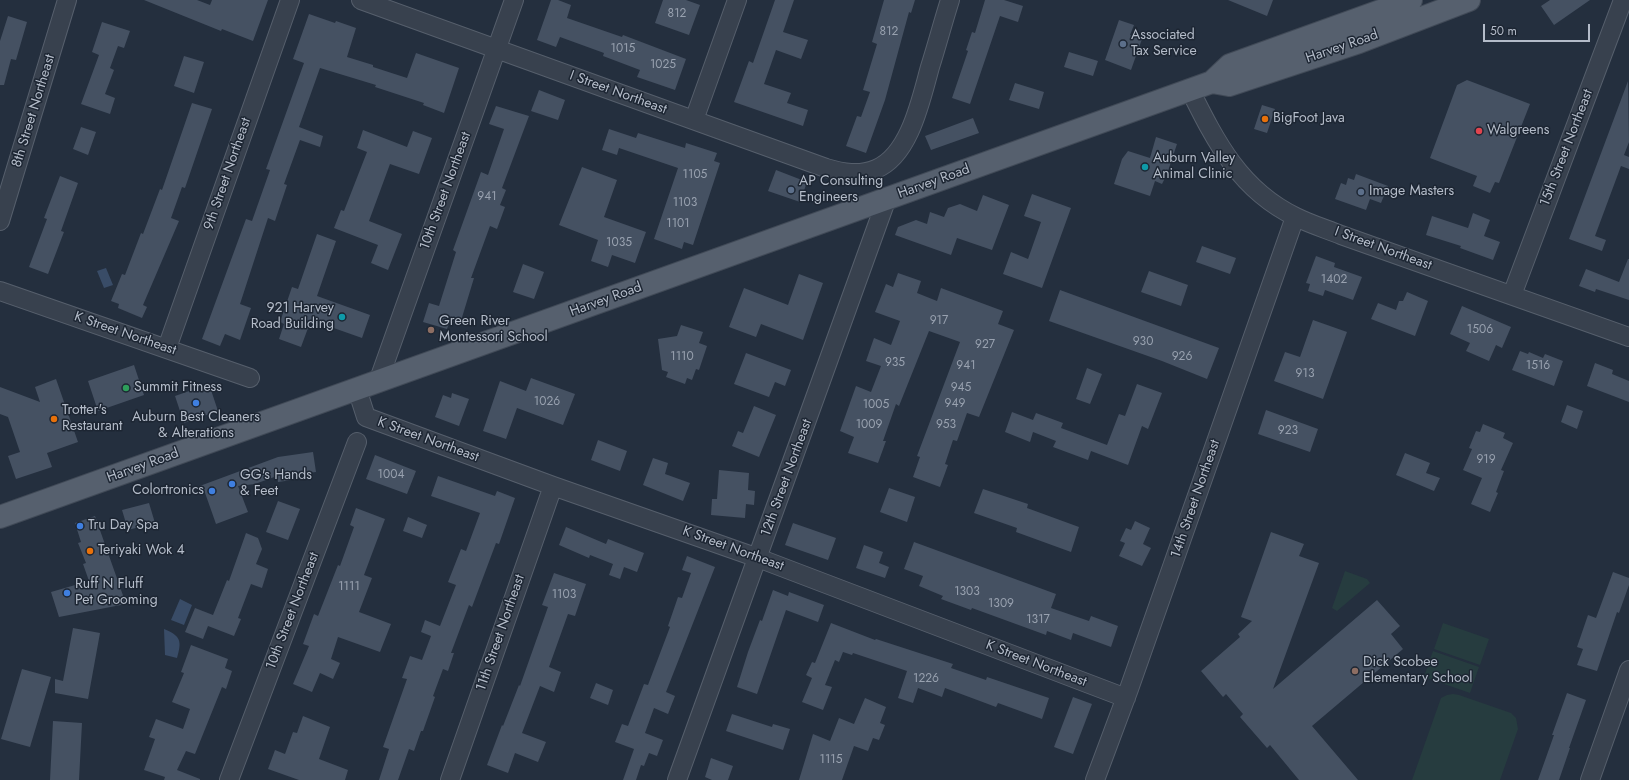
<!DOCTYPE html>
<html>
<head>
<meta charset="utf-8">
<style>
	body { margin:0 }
	#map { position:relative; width:1629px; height:780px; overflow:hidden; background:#242f3e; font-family:Jost,sans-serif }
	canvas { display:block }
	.scale { position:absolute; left:1483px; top:24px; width:107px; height:18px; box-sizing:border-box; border:2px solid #b4bcc9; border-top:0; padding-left:5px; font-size:12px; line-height:14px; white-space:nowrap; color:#b4bcc9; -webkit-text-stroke:3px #1d2633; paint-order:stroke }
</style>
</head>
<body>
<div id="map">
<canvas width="1629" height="780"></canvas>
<div class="scale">50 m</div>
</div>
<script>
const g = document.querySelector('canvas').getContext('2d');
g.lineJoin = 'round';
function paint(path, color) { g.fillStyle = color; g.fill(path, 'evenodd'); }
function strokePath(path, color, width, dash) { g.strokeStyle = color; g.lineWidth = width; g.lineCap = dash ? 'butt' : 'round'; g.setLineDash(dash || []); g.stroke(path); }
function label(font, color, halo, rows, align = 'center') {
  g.font = font + ' Jost,sans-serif'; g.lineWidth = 3; g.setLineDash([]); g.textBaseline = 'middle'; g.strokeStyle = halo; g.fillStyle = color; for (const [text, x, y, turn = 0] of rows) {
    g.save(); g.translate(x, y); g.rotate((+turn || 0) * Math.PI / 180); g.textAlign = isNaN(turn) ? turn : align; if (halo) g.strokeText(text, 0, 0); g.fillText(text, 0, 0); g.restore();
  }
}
const green = new Path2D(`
	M1345,571L1367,579L1370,583L1337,611L1332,608Z
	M1443,623L1489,639L1480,665L1434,649Z
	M1433,651L1479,667L1470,693L1424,677Z
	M1453,694L1459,695L1511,713L1516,718L1518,729L1500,780H1412L1441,698L1447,695Z`);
const water = new Path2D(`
	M106,268L113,285L104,288L97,271Z
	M180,599L192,605L184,625L171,620Z
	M164,629C181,636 182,641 177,658L165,655Z`);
const building = new Path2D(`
	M144,0H197L210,5L212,0H268L253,41L222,29L221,31Z
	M551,0H558L571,5L567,18L622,37L623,35L686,59L675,90L637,77L640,70L603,56L604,53L560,37L556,47L537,40Z
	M663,0H686L700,5L689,35L655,23Z
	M775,0H794L783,32L808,40L801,59L776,50L764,84L791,93L787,103L808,110L803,126L734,102L749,61L753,63Z
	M884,0H915L911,13L909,12L885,100L866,153L846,146L857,116L861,117L870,92L863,90L877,44L872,42Z
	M985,0H1004L1023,6L1018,22L1000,16L970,104L952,98L968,51L966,50L972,32L975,33Z
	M1228,0H1273L1267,16Z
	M1550,0H1590L1554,25L1541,6Z
	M309,14L335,23L336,21L356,28L347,57L373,65V67L407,78L416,53L459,68L444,113L423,105L424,103L375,87L376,85L320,68L299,127L323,136L320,147L300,140L284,184L287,185L275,221L268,218L240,304L251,308L240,340L225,334L220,346L202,339L246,219L252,221L270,170L266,169L304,63L293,59Z
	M8,16L27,22L16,60L11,59L4,85H0V41Z
	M1119,20L1134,25L1130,35L1142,39L1131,70L1105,60Z
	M102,22L130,31L124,48L118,46L110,68L114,70L105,94L115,98L110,114L81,104L99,55L92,52Z
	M1069,52L1098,61L1093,76L1064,67Z
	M184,56L204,62L194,93L174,86Z
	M1467,80L1530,104L1499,183L1495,182L1490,193L1473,186L1477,176L1430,158L1457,85Z
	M1628,81L1629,142L1624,155L1629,157V169L1621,166L1595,236L1606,240L1602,251L1569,239Z
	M1015,83L1044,92L1039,109L1009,100Z
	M539,90L565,100L558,120L531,111Z
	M192,103L212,109L185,188L182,187L171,218L179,221L143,305L147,307L142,318L118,308L119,304L111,301L122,274L125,275L141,233L143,234L160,189L162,190Z
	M1262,105L1275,109L1267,133L1254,129Z
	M496,106L529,116L502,188L506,190L500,205L505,207L497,229L490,226L471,278H474L460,324L450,321L447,329L423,322L429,303L439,306L456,252L453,250L481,172L488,175L504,129L489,124Z
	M973,118L979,133L931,150L925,136Z
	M81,127L96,132L88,155L73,149Z
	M609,129L636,138L638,133L685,148L686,143L717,153L714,161L720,163L693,245L684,242L682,249L654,239L678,168L619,148L617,155L602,150Z
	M363,130L407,147L413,131L432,138L419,174L390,164L369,221L402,234L388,270L371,263L378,245L334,228L341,210L344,211L367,152L357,148Z
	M1156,137L1177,144L1167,174L1162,184L1155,181L1150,196L1114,184L1122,159L1128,151L1150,158Z
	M582,167L617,180L604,217L646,232L635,263L612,255L608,267L591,261L598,240L559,225Z
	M776,170L807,182L800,202L768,191Z
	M1356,174L1388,186L1381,203L1370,199L1366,210L1335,199L1341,183L1346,185L1348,178L1354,180Z
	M60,176L78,183L61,231L64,232L48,274L29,267L47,219L44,218Z
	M1032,194L1071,208L1042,288L1003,274L1011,252L1028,259L1041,222L1024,216Z
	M983,195L1009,205L992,250L957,238L951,255L895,235L898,227L916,220L927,224L930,212L944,217L948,208L960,204L977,211Z
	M1473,213L1490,220L1484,236L1500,242L1493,260L1460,248L1461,246L1426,235L1432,216L1468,228Z
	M317,234L336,241L317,296L370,315L362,338L311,320L301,347L279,339L284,324L280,322L292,287L298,289Z
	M1202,246L1236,258L1230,274L1196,262Z
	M1316,256L1335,263L1334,267L1362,277L1353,300L1325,290L1323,296L1308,291L1310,284L1306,283Z
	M1628,259H1629V300L1596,289L1595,292L1579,286L1586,269L1619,282Z
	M523,264L544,272L534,299L513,292Z
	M1149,271L1188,285L1181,306L1141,292Z
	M898,273L921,281L917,293L937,301L941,288L1003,311L998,324L1014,330L979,417L967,413L957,441L953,440L945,464L948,465L940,487L913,477L920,457L917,456L960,342L929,331L899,406L896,404L883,441H886L878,463L848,453L854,437L840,431L856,386L871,392L881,366L866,361L874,338L891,345L900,321L875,312L886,284L893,287Z
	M799,274L823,283L803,340L761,324L756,337L729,327L744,288L788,305Z
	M1060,290L1219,348L1207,379L1162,361L1049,321Z
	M1407,292L1428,301L1415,336L1371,319L1378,303L1396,310L1399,301H1403Z
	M1462,306L1511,327L1502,348L1496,345L1489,361L1466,351L1470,343L1450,334Z
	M1313,320L1347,332L1323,399L1274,381L1285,352L1300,357Z
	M681,325L703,332L699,343L707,346L699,370L696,369L692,380L687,378L685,384L666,377L668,372L662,370L658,339L677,336Z
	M1520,351L1528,354L1529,352L1543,358L1545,354L1563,361L1554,386L1512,370Z
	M746,353L791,370L785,386L775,382L769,397L734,384Z
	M1595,363L1613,370L1612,374L1629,381V402L1587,386Z
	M134,365L144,395L98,411L88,381Z
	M1087,368L1102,374L1090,404L1076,399Z
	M531,378L575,394L563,425L517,408L506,439L483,431L500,381L526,391Z
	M56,379L78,442L47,453L52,467L16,479L8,456L20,452L8,417L0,414V387L40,402L35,387Z
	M209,384L218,411L184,423L175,396Z
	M1137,384L1162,393L1148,429L1142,426L1128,465L1091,451L1088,460L1053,447L1056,441L1033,432L1030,442L1005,432L1012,412L1033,420L1036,413L1063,423L1061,428L1107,445L1119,414L1125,416Z
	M452,393L469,399L459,426L435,417L443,395L451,398Z
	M1567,405L1583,411L1577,429L1561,422Z
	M754,406L776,415L759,457L732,446L738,431L743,433Z
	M1266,410L1318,429L1310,452L1258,434Z
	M1483,424L1505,433L1503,438L1513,443L1501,470L1504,471L1496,492L1498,493L1490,512L1471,504L1482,478L1463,470L1472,449L1469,448L1476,431L1480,432Z
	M598,440L627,451L620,471L591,460Z
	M313,452L316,472L299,474V479L278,482L277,476L255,484L238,486L248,512L216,524L204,490L198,491L197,487L278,457Z
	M1405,453L1430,463L1426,473L1440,478L1434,491L1396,475Z
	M375,455L416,471L407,494L366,479Z
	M653,458L668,463L665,474L690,483L683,501L643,485Z
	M719,470L749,473L748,490L755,491L754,505L746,504L745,518L711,515L712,499H717Z
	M438,476L495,496L497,491L515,498L499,544L496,543L472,607L469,605L451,653H454L448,671L443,669L433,696L435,697L423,731H421L414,751L409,749L398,780H379L389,749L383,747L407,679L402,678L410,656L422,660L431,636L421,632L425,620L440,626L456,585L448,582L461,549L466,551L480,513L431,496Z
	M889,488L915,497L907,522L880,512Z
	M983,489L1028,504L1027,508L1079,527L1071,552L1016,532L1017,528L974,513Z
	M278,501L300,509L288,540L266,532Z
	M149,503L155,523L128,530L122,510Z
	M356,508L385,519L364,575L372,578L359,612L391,624L380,652L338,637L331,659L340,663L333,679L320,673L312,692L293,684L309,646L303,644L314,614L318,616L338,565L340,566L354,527L350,525Z
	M95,516L126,604L59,617L51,592L89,581L83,564L86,563L78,543L81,542L75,523Z
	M408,517L427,525L422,538L403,531Z
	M1135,521L1150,528L1143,544L1151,548L1142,566L1119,556L1125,543L1120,541L1126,528L1131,530Z
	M793,523L836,538L828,560L785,545Z
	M566,527L606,544L608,539L644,553L637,572L624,567L620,579L609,575L613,564L590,555L589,558L559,545Z
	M1271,532L1304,544L1299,556L1319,563L1273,689L1377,600L1400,626L1391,634L1403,649L1312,726L1358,780H1299L1270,745L1267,748L1240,717L1243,714L1226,694L1223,697L1201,671L1240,637L1238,634L1252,621L1241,617Z
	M246,533L258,538L262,549L256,564L268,569L262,588L251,584L238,618L241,619L234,636L208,626L203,639L185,632L195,608L213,615L227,580L229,581Z
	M914,542L1056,594L1051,608L1089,621L1091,616L1118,626L1111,647L1073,633L1071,640L1047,631L1046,635L972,608L971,610L941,599L943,596L919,586L923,576L904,569Z
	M864,545L883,552L879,563L889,567L885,578L856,568Z
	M687,556L715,567L666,692L675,696L668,714L654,708L645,733L663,740L657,756L649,753L644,766L641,765L636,780H623L634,749L615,742L622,724L628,726L644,684L648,685L670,627L668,626L678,597L682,598L691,573L682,570Z
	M1613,572L1629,578V585L1619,613L1617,612L1597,671L1577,665L1583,649L1577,647L1588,615L1596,618Z
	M554,573L586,584L575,616L568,614L549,667L561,672L554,692L540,686L522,733L546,742L538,762L515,753L508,773L487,765L502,725L503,726L519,685L520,686L548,607L542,605Z
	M773,590L788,596L789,592L824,605L818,622L786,610L757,694L737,687L748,652L760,620L762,621Z
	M831,623L875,640L876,639L953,664L951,668L986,680L987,677L1049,698L1042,719L998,703L996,707L945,688L942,697L918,688L913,703L898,698L907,671L853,653L852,655L843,652L839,662L835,660L825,685L832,687L823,710L802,702L812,678L806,675L812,662L815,663Z
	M73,628L100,633L88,699L55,693V679L63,681Z
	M191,645L228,659L225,668L232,671L226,689L222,687L195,754L186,751L177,770L200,779V780H164L165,777L144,770L155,739L149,737L156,719L183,729L190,709L172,702L184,673L181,672Z
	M22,669L51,677L30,747L1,739Z
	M596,683L613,690L608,705L590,698Z
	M1567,693L1586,700L1569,748H1570L1559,780H1538L1554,735H1552Z
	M1073,697L1092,704L1073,754L1054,747Z
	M865,698L886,707L880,723L885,725L879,740L873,738L868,751L854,746L842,780H799L813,734L830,741L839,718L854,724Z
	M732,714L772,727L773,724L790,729L783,750L726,731Z
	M303,716L330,727L319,759L348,770L345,780H299L268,769L275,750L285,754L293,732L297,733Z
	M53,721L82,723L79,780H50Z
	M711,758L733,766L728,780H712L705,777Z`);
const minor = new Path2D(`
	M361,0L826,168C843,173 859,176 876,169C910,155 921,99 930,67C937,45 943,22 950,0
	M1190,90C1216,142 1240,190 1296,217C1310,224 1326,229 1341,235L1629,337
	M694,120L737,0
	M0,221L67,0
	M0,291L250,378
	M1512,295L1623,0
	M167,348L290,0
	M378,382L514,0
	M357,389L366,417L553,486L758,558L1126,698
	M229,780L357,442
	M450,780L553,486
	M677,780L887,198
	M1095,780L1129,689L1295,217
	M1590,780L1629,670`);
const major = new Path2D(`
	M1212,82L1229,85L1359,42L1469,0
	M0,517L1212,82L1230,65L1411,0`);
const markers = [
	[1123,44,4,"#5c6f8a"],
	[1265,119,4,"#e8710a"],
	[1479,131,4,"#e0444e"],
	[1145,167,4,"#0f9aa8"],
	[791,190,4,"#5c6f8a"],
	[1361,192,4,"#5c6f8a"],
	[342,317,4,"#0f9aa8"],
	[431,330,4,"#8d6e63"],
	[126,388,4,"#2e9e5b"],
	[196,403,4,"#3f7fe0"],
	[54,419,4,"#e8710a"],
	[232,484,4,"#3f7fe0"],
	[212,491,4,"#3f7fe0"],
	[80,526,4,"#3f7fe0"],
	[90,551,4,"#e8710a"],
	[67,593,4,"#3f7fe0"],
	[1355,671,4,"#8d6e63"]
];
const numberNames = [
	["812",677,14],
	["812",889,32],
	["1015",623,49],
	["1025",663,65],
	["1105",695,175],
	["941",487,197],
	["1103",685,203],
	["1101",678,224],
	["1035",619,243],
	["1402",1334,280],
	["917",939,321],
	["1506",1480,330],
	["930",1143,342],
	["927",985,345],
	["1110",682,357],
	["926",1182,357],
	["935",895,363],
	["941",966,366],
	["1516",1538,366],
	["913",1305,374],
	["945",961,388],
	["1026",547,402],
	["949",955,404],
	["1005",876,405],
	["1009",869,425],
	["953",946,425],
	["923",1288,431],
	["919",1486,460],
	["1004",391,475],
	["1111",349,587],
	["1303",967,592],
	["1103",564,595],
	["1309",1001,604],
	["1317",1038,620],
	["1226",926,679],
	["1115",831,760]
];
const poiNames = [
	["Associated",1131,36],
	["Tax Service",1131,52],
	["BigFoot Java",1273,119],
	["Walgreens",1487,131],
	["Auburn Valley",1153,159],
	["Animal Clinic",1153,175],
	["AP Consulting",799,182],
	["Engineers",799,198],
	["Image Masters",1369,192],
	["921 Harvey",334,309,"right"],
	["Road Building",334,325,"right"],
	["Green River",439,322],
	["Montessori School",439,338],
	["Summit Fitness",134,388],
	["Trotter's",62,411],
	["Restaurant",62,427],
	["Auburn Best Cleaners",196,418,"center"],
	["& Alterations",196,434,"center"],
	["GG's Hands",240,476],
	["& Feet",240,492],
	["Colortronics",204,491,"right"],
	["Tru Day Spa",88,526],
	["Teriyaki Wok 4",98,551],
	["Ruff N Fluff",75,585],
	["Pet Grooming",75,601],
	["Dick Scobee",1363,663],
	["Elementary School",1363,679]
];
const streetNames = [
	["Harvey Road",1342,47,-19],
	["I Street Northeast",618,93,20],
	["8th Street Northeast",34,111,-73],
	["15th Street Northeast",1567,148,-69],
	["9th Street Northeast",228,174,-71],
	["Harvey Road",934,182,-20],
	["10th Street Northeast",446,191,-70],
	["I Street Northeast",1383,249,20],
	["Harvey Road",606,300,-20],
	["K Street Northeast",125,334,19],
	["K Street Northeast",428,440,20],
	["Harvey Road",143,466,-20],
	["12th Street Northeast",787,478,-70],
	["14th Street Northeast",1196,499,-71],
	["K Street Northeast",733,549,20],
	["10th Street Northeast",293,611,-69],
	["11th Street Northeast",501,633,-71],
	["K Street Northeast",1036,664,21]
];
paint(green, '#263c3f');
paint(water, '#394c67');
paint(building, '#455162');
strokePath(minor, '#565f6c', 20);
strokePath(major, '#414a57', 24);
strokePath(minor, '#38414e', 18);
strokePath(major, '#56606e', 22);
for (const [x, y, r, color] of markers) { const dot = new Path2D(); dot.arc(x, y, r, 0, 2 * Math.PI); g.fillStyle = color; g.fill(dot); strokePath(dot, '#1d2633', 1.5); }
label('12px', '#98a1af', null, numberNames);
label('14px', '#b4bcc9', '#1d2633', poiNames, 'left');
label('14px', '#b4bcc9', '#1d2633', streetNames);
</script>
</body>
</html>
